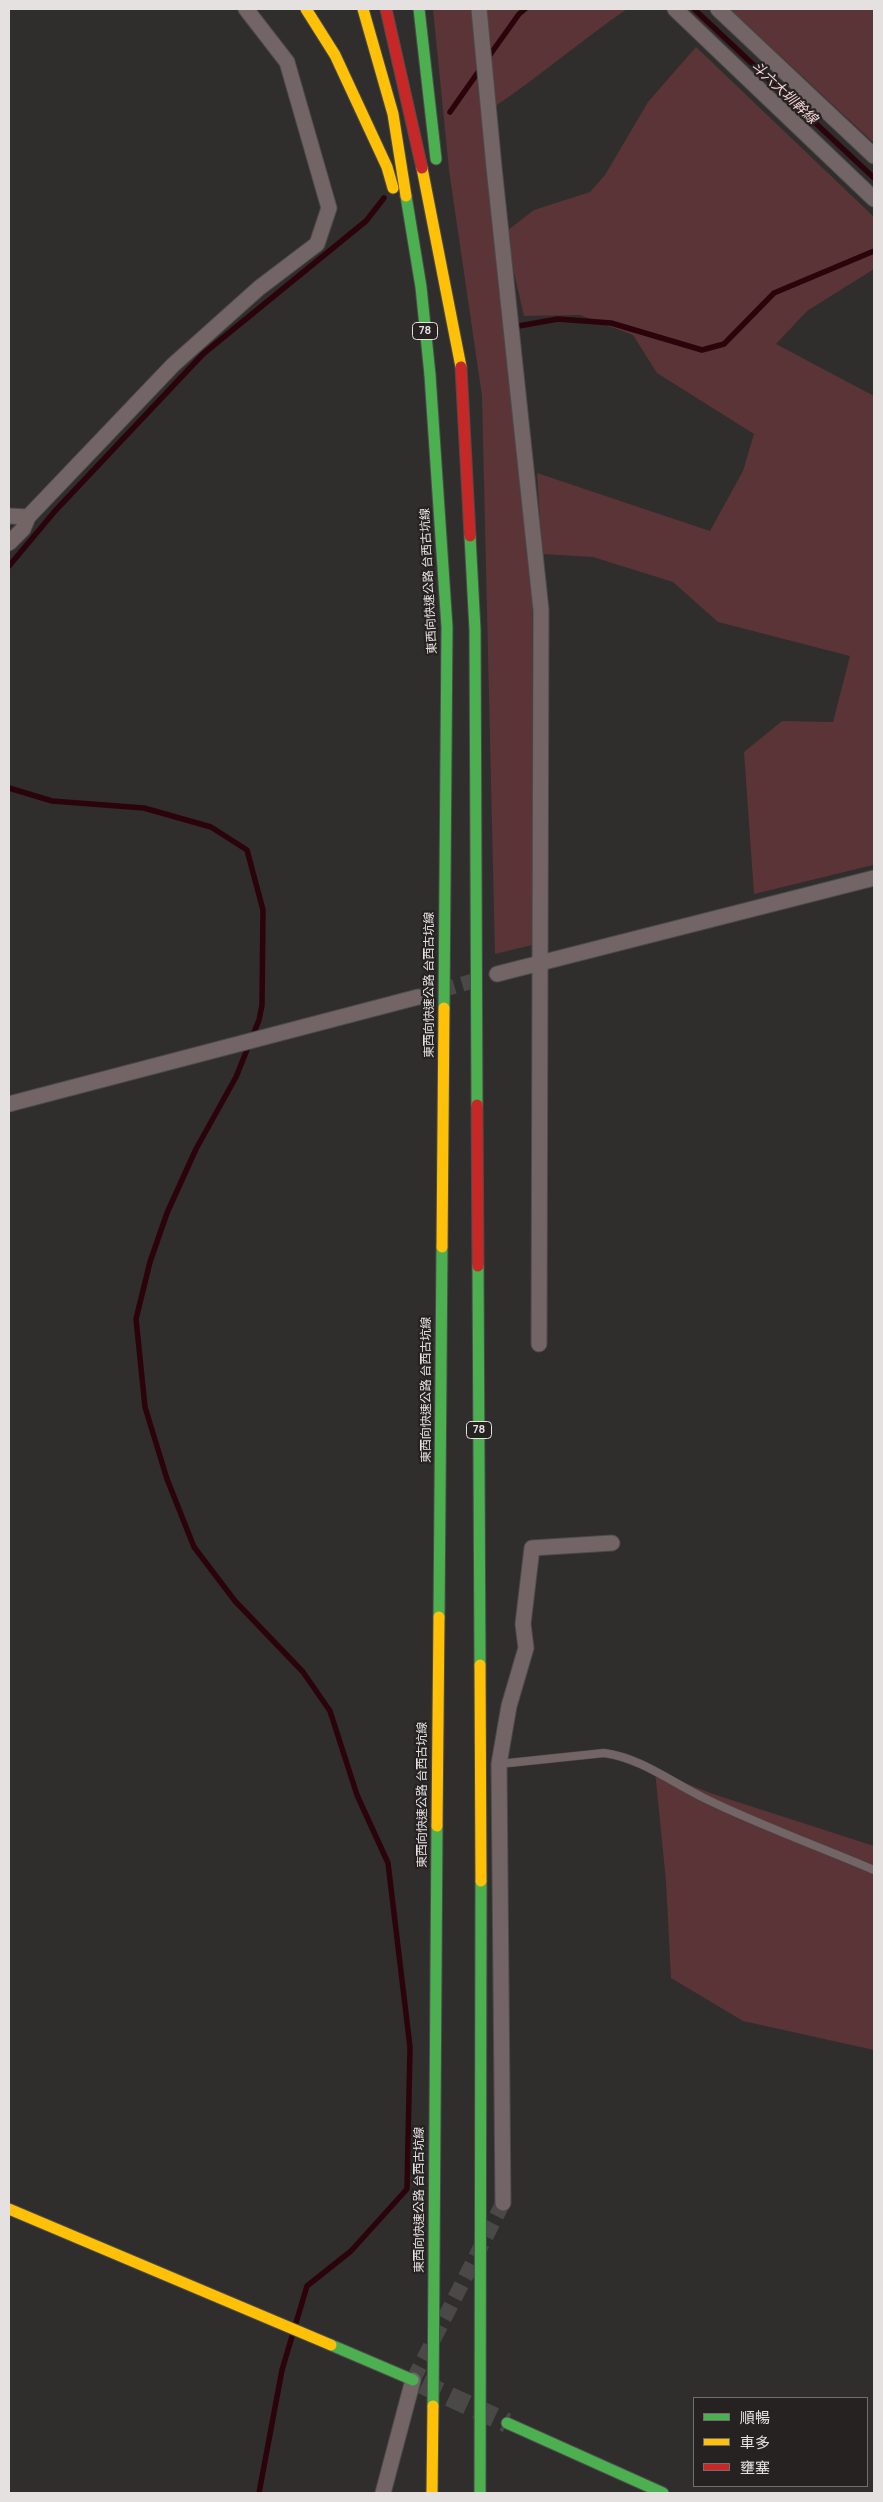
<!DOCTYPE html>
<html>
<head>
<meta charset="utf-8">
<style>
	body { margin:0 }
	#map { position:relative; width:883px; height:2502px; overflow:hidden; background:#302d2d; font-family:Manrope,"Noto Sans TC",sans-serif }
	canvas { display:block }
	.frame { position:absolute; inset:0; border:10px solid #e5e1e1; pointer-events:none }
	.legend { position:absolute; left:693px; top:2397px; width:175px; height:90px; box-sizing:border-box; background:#272222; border:1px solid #736e6e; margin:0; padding:6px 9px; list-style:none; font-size:15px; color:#e5e1e1 }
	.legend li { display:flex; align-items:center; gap:10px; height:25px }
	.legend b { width:25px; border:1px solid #736e6e }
</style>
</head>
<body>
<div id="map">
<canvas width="883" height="2502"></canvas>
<div class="frame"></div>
<ul class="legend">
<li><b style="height:6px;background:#4caf50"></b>順暢</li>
<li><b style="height:6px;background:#ffc107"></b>車多</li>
<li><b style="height:6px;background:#c62828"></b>壅塞</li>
</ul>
</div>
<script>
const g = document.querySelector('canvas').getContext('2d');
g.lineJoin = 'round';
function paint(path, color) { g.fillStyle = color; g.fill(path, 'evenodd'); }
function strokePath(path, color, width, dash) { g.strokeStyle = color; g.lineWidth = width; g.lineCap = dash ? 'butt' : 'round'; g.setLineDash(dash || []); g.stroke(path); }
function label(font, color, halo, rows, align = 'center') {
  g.font = font + ' Manrope,"Noto Sans TC",sans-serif'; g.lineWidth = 4.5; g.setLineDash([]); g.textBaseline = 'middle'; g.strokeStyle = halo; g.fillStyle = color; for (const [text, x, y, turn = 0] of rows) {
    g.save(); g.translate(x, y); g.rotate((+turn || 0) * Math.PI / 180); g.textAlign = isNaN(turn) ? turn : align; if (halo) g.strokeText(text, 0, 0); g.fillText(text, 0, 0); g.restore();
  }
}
const green = new Path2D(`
	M433,9H472L532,602V945L495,954L482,396L449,170Z
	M487,9H627C582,40 540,76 494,107Z
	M730,9H874V143Z
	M696,47L874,217V269L807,311L776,344L874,396V860L873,865L754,894L744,752L782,721L833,722L850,656L718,622L673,582L593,557L542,554L537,473L710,531L743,471L754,434L657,373L633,335L580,315L524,316L511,260L508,230L534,210L590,192L605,175L648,102Z
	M655,1771L713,1794L874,1846V2050L743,2021L671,1978L666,1881Z`);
const stream = new Path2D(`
	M694,9L874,178
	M487,59L519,14L525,9
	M450,112L481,68
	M513,327L558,319L611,323L702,350L724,344L774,293L874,251
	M9,566L55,511L203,354L366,221L384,198
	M9,788L52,801L144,808L211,827L247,850L263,910L262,1005L259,1020L236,1077L196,1149L167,1213L150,1262L136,1319L145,1407L167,1479L194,1547L235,1601L303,1672L330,1711L357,1795L388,1863L410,2047L407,2189L351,2251L307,2286L282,2370L259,2493`);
const streetTunnel = new Path2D(`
	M418,997L483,978
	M413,2380L503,2203`);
const secondaryTunnel = new Path2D(`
	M422,2384L507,2423`);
const lane = new Path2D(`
	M499,1764L604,1753C641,1758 671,1782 704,1798C759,1825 818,1846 874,1870`);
const street = new Path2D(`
	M479,9L494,167L541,610L539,1344
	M675,9L874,199
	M718,9L874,156
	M9,516L28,517
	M9,543L23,529L28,517L173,365L259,288L317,244L329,208L287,62L246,9
	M497,974L874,878
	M9,1104L418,997
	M503,2203L499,1764L509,1706L526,1648L523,1624L532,1548L612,1543
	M383,2493L413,2380`);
const fast = new Path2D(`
	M419,9L436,159
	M406,196L421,287L430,375
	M331,2345L413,2380
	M507,2423L663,2493`);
const slow = new Path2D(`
	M306,9L335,55L387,167L393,188
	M363,9L393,114L406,196
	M422,168L461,367
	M9,2209L331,2345`);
const jam = new Path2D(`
	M386,9L422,168`);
const fastBridge = new Path2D(`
	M430,375L447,627L444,1008
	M470,536L475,630L477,1105
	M478,1266L480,1665
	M439,1617L442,1247
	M433,2406L437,1826
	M480,2493L481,1881`);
const slowBridge = new Path2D(`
	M442,1247L444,1008
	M480,1665L481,1881
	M437,1826L439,1617
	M432,2493L433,2406`);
const jamBridge = new Path2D(`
	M461,367L470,536
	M477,1105L478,1266`);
const shields = [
	[425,331,25],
	[479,1430,25]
];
const shieldNames = [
	["78",425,331],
	["78",479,1430]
];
const streetNames = [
	["東西向快速公路 台西古坑線",429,581,-93],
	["東西向快速公路 台西古坑線",430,985,-90],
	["東西向快速公路 台西古坑線",427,1390,-90],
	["東西向快速公路 台西古坑線",423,1795,-90],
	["東西向快速公路 台西古坑線",420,2200,-90]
];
const waterNames = [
	["斗六大圳幹線",784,93,43]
];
paint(green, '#5a3437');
strokePath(stream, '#2b040b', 5.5);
strokePath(streetTunnel, '#4b4848', 15, [15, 8]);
strokePath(secondaryTunnel, '#4b4848', 20, [20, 10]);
strokePath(lane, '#4c4b4b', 9);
strokePath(street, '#4c4b4b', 17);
strokePath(fast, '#4c4b4b', 13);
strokePath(slow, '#4c4b4b', 13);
strokePath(jam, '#4c4b4b', 13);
strokePath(lane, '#736566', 8);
strokePath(street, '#736566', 15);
strokePath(fast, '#4caf50', 11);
strokePath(slow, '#ffc107', 11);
strokePath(jam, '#c62828', 11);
strokePath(fastBridge, '#4c4b4b', 13, []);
strokePath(slowBridge, '#4c4b4b', 13, []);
strokePath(jamBridge, '#4c4b4b', 13, []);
strokePath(fastBridge, '#4caf50', 11);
strokePath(slowBridge, '#ffc107', 11);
strokePath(jamBridge, '#c62828', 11);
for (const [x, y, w] of shields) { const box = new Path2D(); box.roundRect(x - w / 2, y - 8.5, w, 17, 4); g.fillStyle = '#272222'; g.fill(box); strokePath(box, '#e5e1e1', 1); }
label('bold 11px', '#e5e1e1', null, shieldNames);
label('12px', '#e5e1e1', '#272222', streetNames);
label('italic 14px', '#f7d2d4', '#272222', waterNames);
</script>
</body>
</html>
